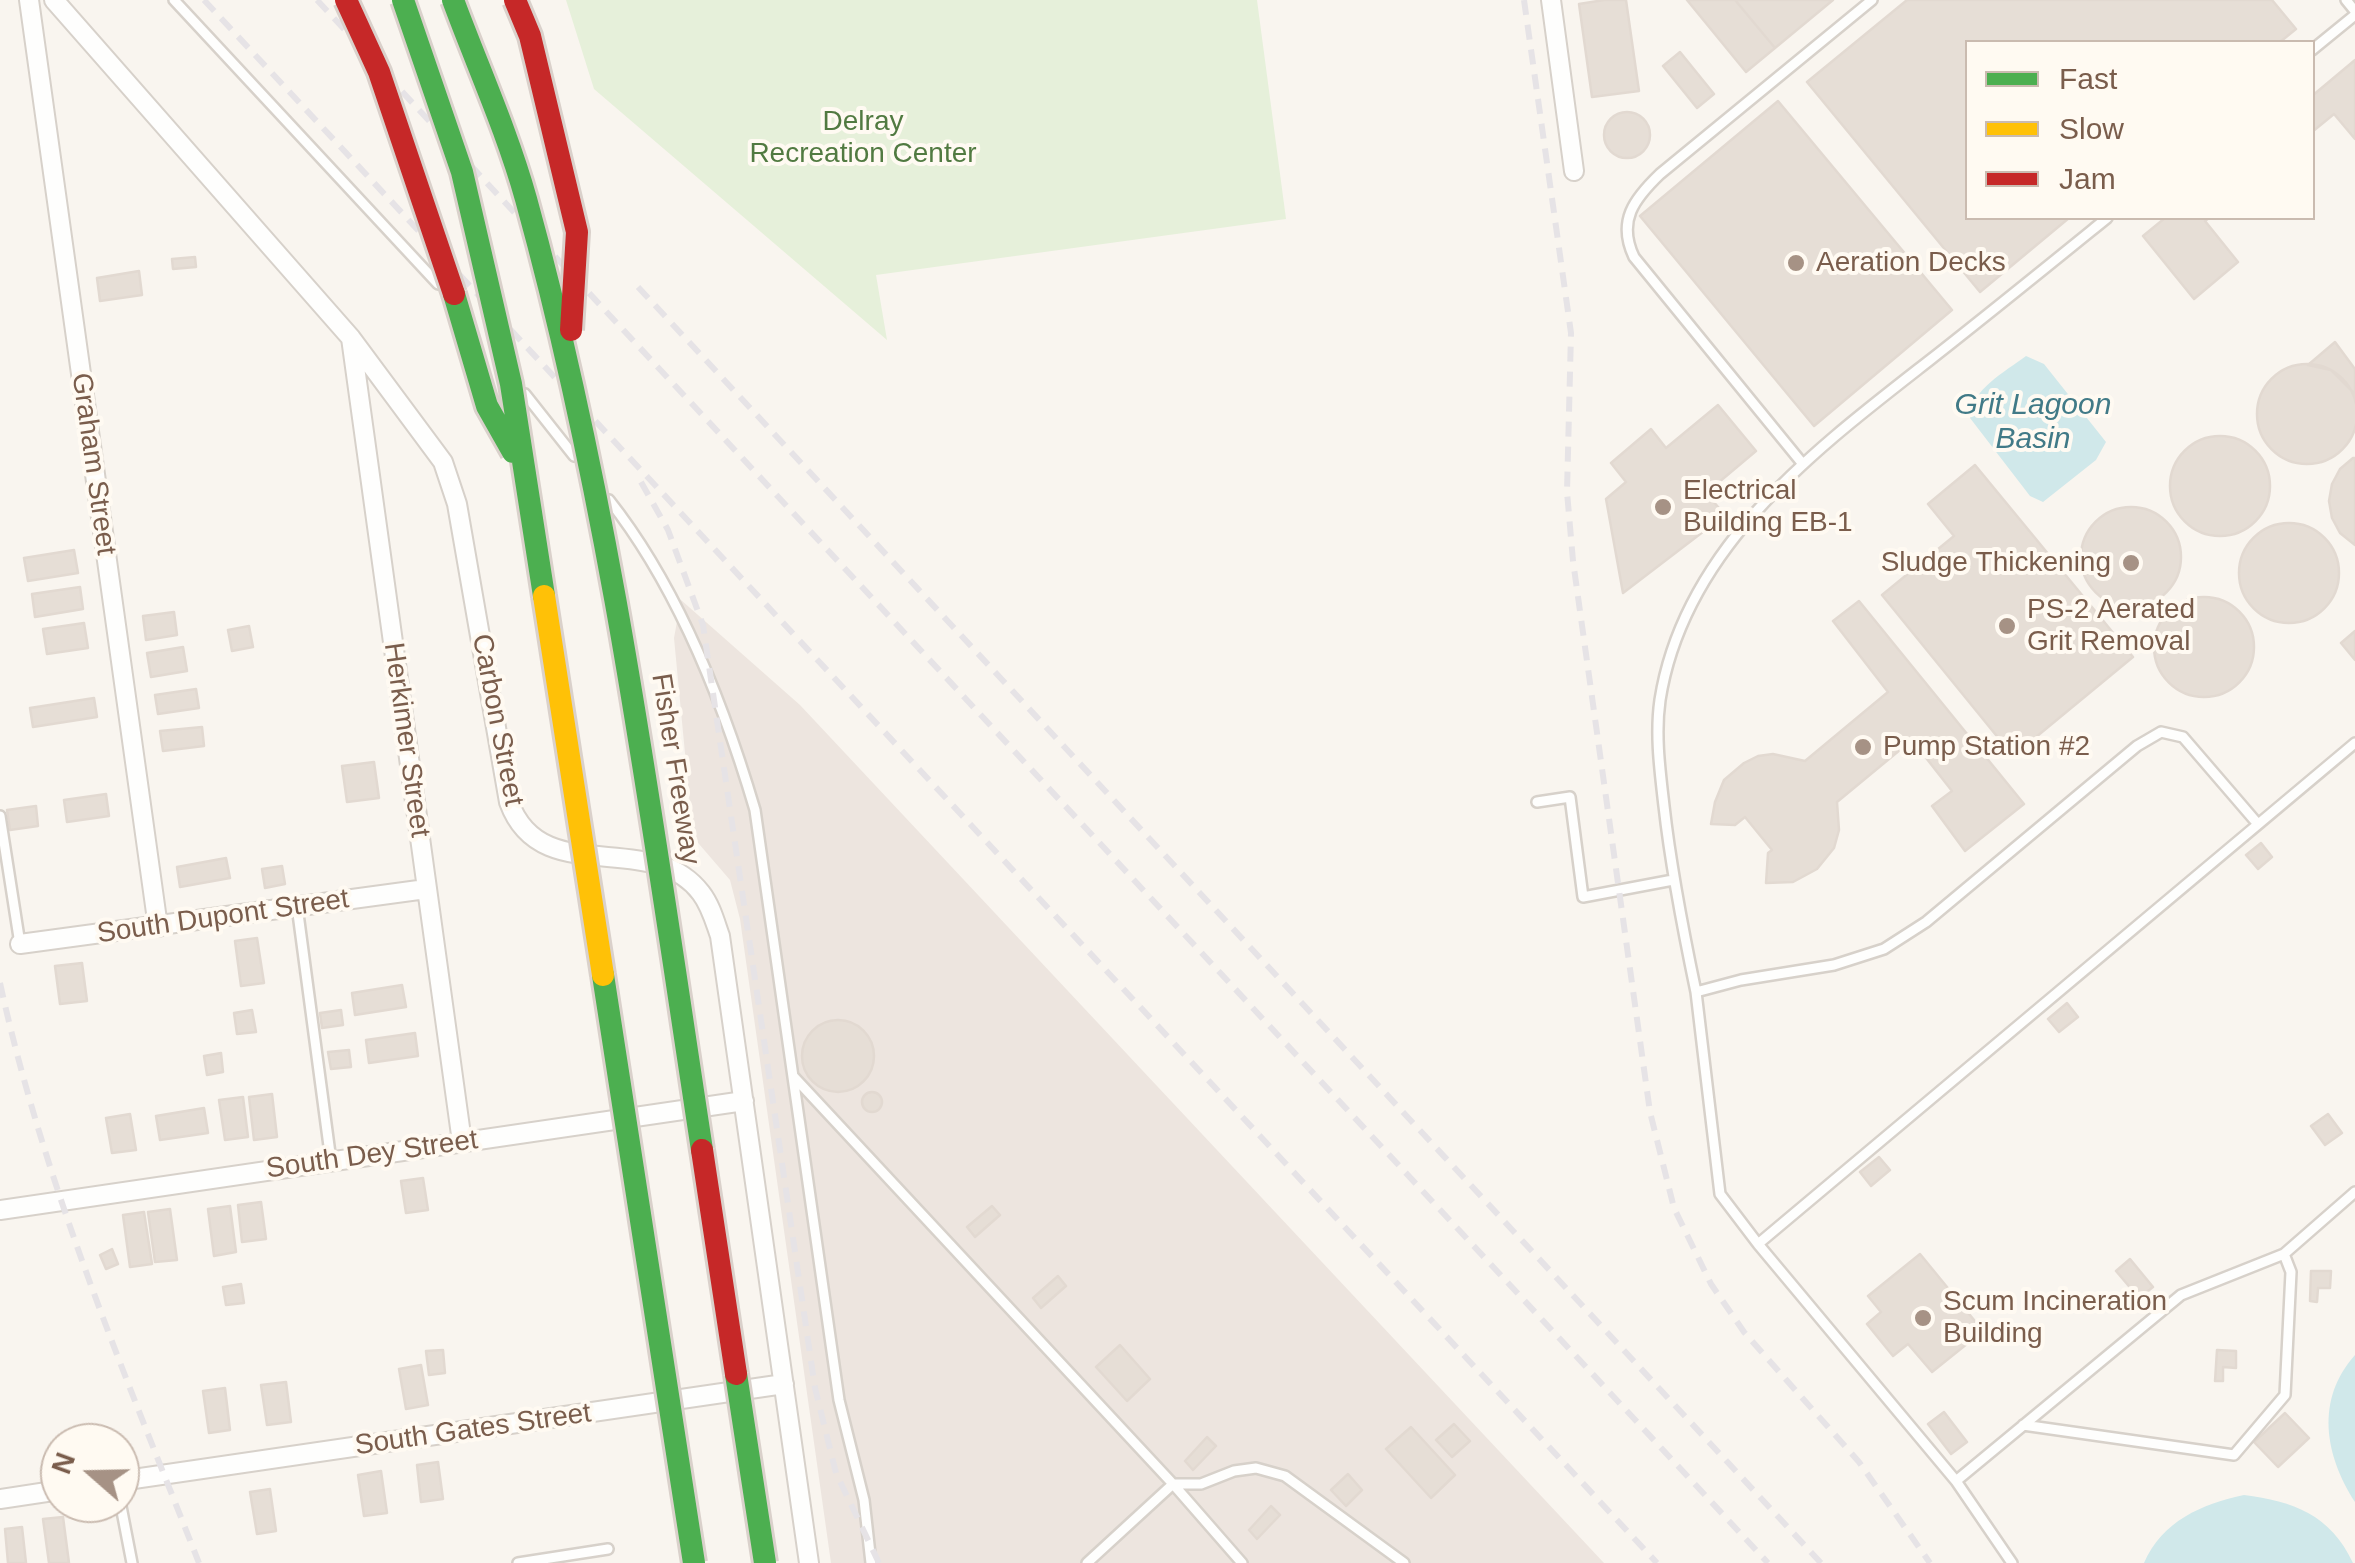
<!DOCTYPE html>
<html>
<head>
<meta charset="utf-8">
<style>
	body { margin:0 }
	#map { position:relative; width:2355px; height:1563px; overflow:hidden; background:#f9f5ef; font-family:Arial,sans-serif }
	canvas { display:block }
	.legend { position:absolute; left:1965px; top:40px; width:350px; height:180px; box-sizing:border-box; background:#fffaf2; border:2px solid #cabbb0; margin:0; padding:12px 18px; list-style:none; font-size:30px; color:#7a5d4c }
	.legend li { display:flex; align-items:center; gap:20px; height:50px }
	.legend b { width:50px; border:2px solid #cabbb0 }
	.north { position:absolute; left:40px; top:1423px; width:100px; height:100px; box-sizing:border-box; background:#fffaf2; border:2px solid #cabbb0; border-radius:50%; rotate:290deg; font-size:28px; font-weight:700; line-height:40px; text-align:center; color:#7a5d4c }
	.north::after { content:''; display:block; margin:auto; width:35px; height:45px; background:#a69285; clip-path:polygon(50% 0,100% 100%,50% 72%,0 100%) }
</style>
</head>
<body>
<div id="map">
<canvas width="2355" height="1563"></canvas>
<ul class="legend">
<li><b style="height:12px;background:#4caf50"></b>Fast</li>
<li><b style="height:12px;background:#ffc107"></b>Slow</li>
<li><b style="height:12px;background:#c62828"></b>Jam</li>
</ul>
<div class="north">N</div>
</div>
<script>
const g = document.querySelector('canvas').getContext('2d');
g.lineJoin = 'round';
function paint(path, color) { g.fillStyle = color; g.fill(path, 'evenodd'); }
function strokePath(path, color, width, dash) { g.strokeStyle = color; g.lineWidth = width; g.lineCap = dash ? 'butt' : 'round'; g.setLineDash(dash || []); g.stroke(path); }
function label(font, color, halo, rows, align = 'center') {
  g.font = font + ' Arial,sans-serif'; g.lineWidth = 8; g.setLineDash([]); g.textBaseline = 'middle'; g.strokeStyle = halo; g.fillStyle = color; for (const [text, x, y, turn = 0] of rows) {
    g.save(); g.translate(x, y); g.rotate((+turn || 0) * Math.PI / 180); g.textAlign = isNaN(turn) ? turn : align; if (halo) g.strokeText(text, 0, 0); g.fillText(text, 0, 0); g.restore();
  }
}
const industrial = new Path2D(`
	M681,600L800,705L1604,1563H831L740,919L730,880L693,837L674,638Z`);
const green = new Path2D(`
	M566,0H1257L1286,219L876,275L887,340L594,89Z`);
const water = new Path2D(`
	M2026,356L2044,364L2106,442L2096,460L2043,502L2030,496L1970,418C1971,389 2005,372 2026,356Z
	M2355,1355V1502C2325,1455 2315,1400 2355,1355Z
	M2244,1495C2293,1501 2331,1515 2353,1563H2144C2162,1521 2202,1504 2244,1495Z`);
const building = new Path2D(`
	M1604,0H1626L1639,91L1592,97L1579,4Z
	M1687,0H1735L1775,48L1746,72Z
	M1735,0H1833L1775,48Z
	M1907,0H2272L2296,29L2280,42H1968V218H2069L1980,292L1807,82Z
	M1680,52L1714,94L1697,108L1663,66Z
	M2355,60V139L2334,114L2312,132V96Z
	M1778,101L1952,310L1814,426L1640,216Z
	M1604 135a23 23 0 1 1 46 0a23 23 0 1 1-46 0Z
	M2165,218H2209L2205,221L2238,262L2194,299L2143,236Z
	M195,257L196,267L173,269L172,259Z
	M139,271L142,295L100,301L97,278Z
	M2335,342L2355,369V394L2331,370L2308,365Z
	M2257 414a50 50 0 1 1 100 0a50 50 0 1 1-100 0Z
	M1718,405L1756,451L1706,493L1725,515L1623,593L1606,499L1626,482L1611,463L1651,429L1666,448Z
	M2170 486a50 50 0 1 1 100 0a50 50 0 1 1-100 0Z
	M2353,458H2355V545L2340,533L2332,518L2329,501L2332,484L2340,469Z
	M1975,465L2133,657L2013,756L1882,595L1954,536L1928,504Z
	M2081 557a50 50 0 1 1 100 0a50 50 0 1 1-100 0Z
	M2239 573a50 50 0 1 1 100 0a50 50 0 1 1-100 0Z
	M74,550L78,573L28,581L24,558Z
	M80,587L83,609L35,617L32,594Z
	M2154 647a50 50 0 1 1 100 0a50 50 0 1 1-100 0Z
	M1859,601L2024,804L1965,851L1932,806L1952,791L1912,740L1837,802L1839,830L1834,848L1817,869L1793,882L1766,883L1768,853L1772,850L1745,817L1735,825L1711,824L1715,802L1724,780L1744,763L1758,756L1773,754L1805,761L1888,692L1833,621Z
	M174,612L177,635L146,640L143,616Z
	M84,623L88,648L47,654L43,629Z
	M249,626L253,647L232,651L228,630Z
	M2355,631V660L2341,643Z
	M183,647L187,671L151,677L147,653Z
	M196,689L199,708L158,714L155,695Z
	M94,698L97,717L33,727L30,708Z
	M202,727L204,746L163,751L160,731Z
	M374,762L379,798L347,802L342,766Z
	M106,794L109,816L67,822L64,800Z
	M36,806L38,826L10,830L7,810Z
	M2261,843L2272,857L2258,869L2246,855Z
	M226,858L230,878L180,887L177,867Z
	M282,866L285,884L265,888L262,869Z
	M257,938L264,983L241,986L235,941Z
	M82,963L87,1001L60,1004L55,966Z
	M402,985L406,1007L355,1015L352,993Z
	M2067,1003L2078,1017L2059,1032L2048,1019Z
	M252,1010L256,1032L237,1034L234,1013Z
	M341,1010L343,1025L322,1028L320,1013Z
	M802 1056a36 36 0 1 1 72 0a36 36 0 1 1-72 0Z
	M415,1033L418,1056L369,1063L366,1040Z
	M349,1050L351,1067L331,1069L328,1052Z
	M221,1053L223,1072L207,1075L204,1056Z
	M862 1102a10 10 0 1 1 20 0a10 10 0 1 1-20 0Z
	M272,1094L277,1137L254,1140L249,1097Z
	M243,1097L248,1137L225,1140L219,1100Z
	M204,1108L208,1133L160,1140L156,1116Z
	M130,1114L136,1150L112,1153L106,1118Z
	M2328,1114L2342,1133L2325,1145L2311,1126Z
	M1879,1157L1890,1170L1871,1186L1860,1172Z
	M423,1178L428,1210L406,1213L401,1181Z
	M261,1202L266,1239L242,1242L238,1205Z
	M230,1206L236,1252L214,1256L208,1209Z
	M992,1206L1000,1215L975,1237L967,1227Z
	M170,1209L177,1260L155,1262L148,1212Z
	M144,1212L152,1264L130,1267L123,1215Z
	M112,1249L118,1264L106,1269L100,1255Z
	M1920,1254L1983,1331L1932,1372L1908,1344L1893,1356L1867,1324L1881,1312L1868,1296Z
	M2130,1259L2153,1287L2139,1298L2116,1271Z
	M2311,1271H2331L2330,1288H2318L2317,1302L2310,1301Z
	M1058,1276L1066,1286L1041,1308L1033,1298Z
	M241,1284L244,1303L226,1305L223,1287Z
	M1120,1345L1150,1379L1127,1401L1096,1367Z
	M443,1350L445,1373L429,1375L426,1351Z
	M2217,1350L2236,1351V1368L2223,1367V1381H2215Z
	M421,1365L428,1405L406,1409L399,1369Z
	M286,1382L291,1422L267,1425L261,1385Z
	M225,1388L230,1430L209,1433L203,1391Z
	M1944,1412L1967,1442L1951,1454L1928,1424Z
	M2285,1413L2309,1438L2278,1467L2254,1442Z
	M1454,1424L1470,1441L1452,1457L1436,1440Z
	M1411,1427L1455,1475L1431,1498L1386,1449Z
	M1207,1437L1216,1446L1193,1470L1185,1461Z
	M438,1462L443,1499L421,1502L417,1465Z
	M381,1471L387,1513L364,1516L358,1475Z
	M1348,1474L1362,1490L1346,1506L1331,1490Z
	M270,1489L276,1531L257,1534L250,1492Z
	M1271,1506L1280,1515L1257,1539L1249,1530Z
	M63,1517L69,1563H49L43,1519Z
	M22,1527L26,1563H8L5,1529Z`);
const lane = new Path2D(`
	M174,0L438,284
	M2346,0L2355,11
	M2312,50L2355,15
	M525,394L574,456
	M1802,463L1634,257C1617,221 1634,199 1660,174L1872,0
	M609,500C677,586 724,705 755,810L839,1400L864,1500L871,1563
	M2355,743L1758,1244L1956,1481L2181,1295L2284,1254L2355,1192
	M1537,802L1570,797L1583,897L1673,880
	M0,816L20,944
	M297,906L331,1161
	M1696,992C1683,930 1671,869 1664,806C1660,771 1655,735 1660,700C1684,547 1816,449 1930,360C1990,313 2049,265 2107,218
	M794,1077L1173,1484L1242,1563
	M1758,1244L1720,1194L1696,992L1741,980L1834,965L1884,949L1926,922L2137,746L2161,732L2183,737L2257,823
	M2023,1425L2234,1455L2285,1395L2291,1272L2284,1254
	M1956,1481L2012,1563
	M120,1501L132,1563
	M518,1563L608,1549
	M1087,1563L1173,1484H1201L1234,1471L1256,1468L1285,1476L1404,1563`);
const street = new Path2D(`
	M29,0L158,927
	M54,0L351,338L443,462L457,504L509,802C541,891 651,827 701,893C711,906 715,922 720,936L809,1563
	M1551,0L1574,171
	M351,338L462,1142
	M20,944L426,889
	M0,1210L744,1101
	M120,1481L784,1384
	M0,1499L60,1490`);
const rail = new Path2D(`
	M204,0L1657,1563
	M317,0L1768,1563
	M1524,0L1571,333L1567,492L1573,561L1650,1112L1674,1208L1711,1284L1744,1332L1859,1462L1930,1563
	M638,287L1821,1563
	M641,482L668,530L703,625L815,1388L836,1473L879,1563
	M0,983C44,1184 124,1372 199,1563`);
const fastBridge = new Path2D(`
	M403,0L462,172L511,384L544,596
	M453,0C477,65 507,131 526,199C612,510 653,831 702,1150
	M454,294L487,406L513,452
	M603,975L694,1563
	M736,1374L765,1563`);
const slowBridge = new Path2D(`
	M544,596L603,975`);
const jamBridge = new Path2D(`
	M346,0L379,72L454,294
	M515,0L530,36L577,232L571,330
	M702,1150L736,1374`);
const markers = [
	[1796,263,10,"#a69285"],
	[1663,507,10,"#a69285"],
	[2131,563,10,"#a69285"],
	[2007,626,10,"#a69285"],
	[1863,747,10,"#a69285"],
	[1923,1318,10,"#a69285"]
];
const parkNames = [
	["Delray",863,122],
	["Recreation Center",863,154]
];
const poiNames = [
	["Aeration Decks",1816,263],
	["Electrical",1683,491],
	["Building EB-1",1683,523],
	["Sludge Thickening",2111,563,"right"],
	["PS-2 Aerated",2027,610],
	["Grit Removal",2027,642],
	["Pump Station #2",1883,747],
	["Scum Incineration",1943,1302],
	["Building",1943,1334]
];
const streetNames = [
	["Graham Street",93,464,82],
	["Carbon Street",497,720,79],
	["Herkimer Street",406,740,82],
	["Fisher Freeway",675,769,81],
	["South Dupont Street",223,917,-8],
	["South Dey Street",372,1155,-8],
	["South Gates Street",473,1430,-8]
];
const waterNames = [
	["Grit Lagoon",2033,406],
	["Basin",2033,440]
];
paint(industrial, '#ede5df');
paint(green, '#e6f0da');
paint(water, '#d0e8ea');
paint(building, '#e6ded6');
strokePath(building, '#e2d9d1', 2.5);
strokePath(lane, '#d7d1ca', 14);
strokePath(street, '#d7d1ca', 22);
strokePath(lane, '#fefefd', 9);
strokePath(street, '#fefefd', 18);
strokePath(rail, '#e6e3e6', 6, [15, 10]);
strokePath(fastBridge, '#dad1cb', 28, []);
strokePath(slowBridge, '#dad1cb', 28, []);
strokePath(jamBridge, '#dad1cb', 28, []);
strokePath(fastBridge, '#4caf50', 22);
strokePath(slowBridge, '#ffc107', 22);
strokePath(jamBridge, '#c62828', 22);
for (const [x, y, r, color] of markers) { const dot = new Path2D(); dot.arc(x, y, r, 0, 2 * Math.PI); g.fillStyle = color; g.fill(dot); strokePath(dot, '#fffaf2', 4); }
label('28px', '#517a41', '#fffaf2', parkNames);
label('28px', '#7a5d4c', '#fffaf2', poiNames, 'left');
label('28px', '#7a5d4c', '#fffaf2', streetNames);
label('italic 30px', '#417a87', '#fffaf2', waterNames);
</script>
</body>
</html>
